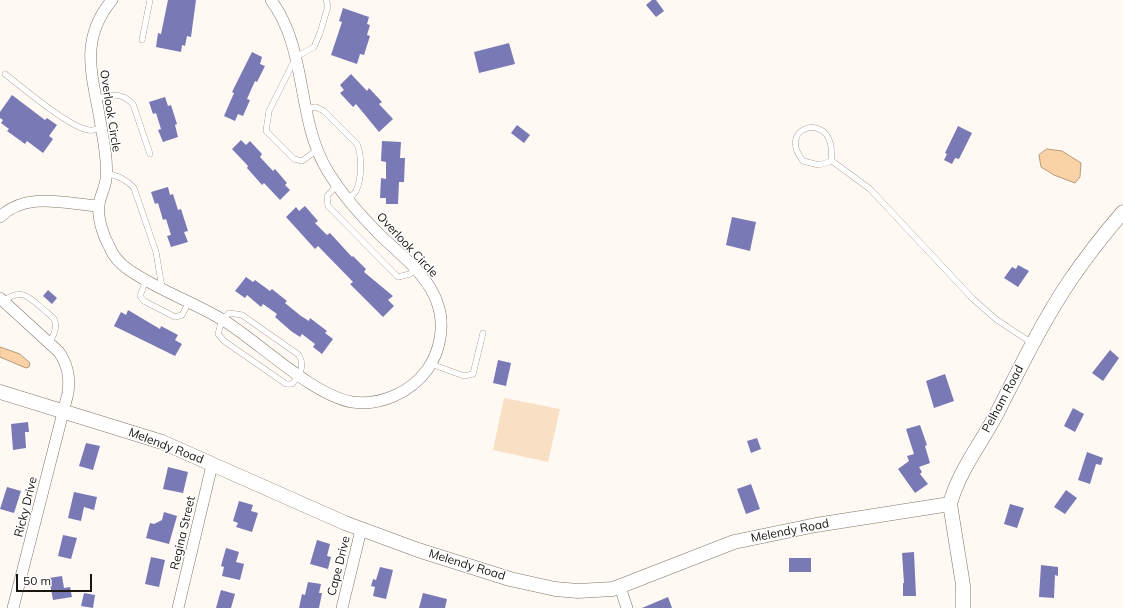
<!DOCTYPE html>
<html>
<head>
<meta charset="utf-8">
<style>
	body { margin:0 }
	#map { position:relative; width:1123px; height:608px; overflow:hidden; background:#fff9f3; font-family:Mulish,sans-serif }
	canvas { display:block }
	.scale { position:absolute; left:16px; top:574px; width:76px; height:18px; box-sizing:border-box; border:2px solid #19150f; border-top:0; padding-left:5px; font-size:12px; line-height:14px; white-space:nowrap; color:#19150f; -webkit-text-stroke:3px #fff; paint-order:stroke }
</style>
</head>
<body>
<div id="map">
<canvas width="1123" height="608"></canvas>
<div class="scale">50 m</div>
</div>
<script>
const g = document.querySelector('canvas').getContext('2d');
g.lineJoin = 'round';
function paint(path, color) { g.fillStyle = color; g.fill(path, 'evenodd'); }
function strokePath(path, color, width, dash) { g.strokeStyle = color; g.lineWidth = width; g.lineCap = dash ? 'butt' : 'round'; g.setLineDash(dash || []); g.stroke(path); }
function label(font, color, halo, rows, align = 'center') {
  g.font = font + ' Mulish,sans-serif'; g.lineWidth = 3; g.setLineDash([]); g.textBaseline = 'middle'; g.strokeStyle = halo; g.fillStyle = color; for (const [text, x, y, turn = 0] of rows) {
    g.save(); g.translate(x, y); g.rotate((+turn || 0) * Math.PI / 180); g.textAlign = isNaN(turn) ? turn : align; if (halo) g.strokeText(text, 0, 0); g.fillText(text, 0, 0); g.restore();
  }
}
const green = new Path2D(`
	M504,398L560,409L548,462L493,450Z`);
const water = new Path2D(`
	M1047,149L1062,151L1081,163L1080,177L1075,183L1054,175L1041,167L1039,155Z
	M0,347L20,354L30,363L29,367L26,368L0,357Z`);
const building = new Path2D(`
	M168,0H196L191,37L187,36L185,46L182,45L181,52L156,47L158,33L161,34Z
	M652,0H656L664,11L656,17L646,5Z
	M343,8L369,17L367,24L370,25L367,35L370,36L364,55L360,54L357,64L331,55L342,22L339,21Z
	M509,43L515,64L479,73L474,52Z
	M252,52L262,57L260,64L265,66L257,82L255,81L247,99L250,100L243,116L238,114L235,121L224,116L234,93L232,92Z
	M351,74L367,91L369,88L382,102L379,104L393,119L379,132L356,104L353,107L340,93L344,90L340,85Z
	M12,95L45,120L47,118L57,125L49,136L53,139L43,153L27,141L25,144L7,131L9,129L1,123L3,120L0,118V112Z
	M165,97L168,106L171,105L177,124L175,125L178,137L163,142L158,130L161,129L156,113L153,114L149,102Z
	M517,125L530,135L524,143L511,133Z
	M958,126L972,133L959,159L955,158L952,164L944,160L947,154L945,153Z
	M241,140L246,145L250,141L262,154L260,157L273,171L275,169L287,183L285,185L290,190L280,200L264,183L262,185L247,168L248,166L232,149Z
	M382,141L401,142L400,158H405L404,182H399L398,204H386V198H380L381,178L386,179V162L381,161Z
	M168,187L170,195L173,194L178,210L181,209L188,231L184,232L188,242L171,247L167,236L171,235L166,219L163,220L158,203L155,204L151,192Z
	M305,206L318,221L315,223L327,235L330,233L352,257L353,256L366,269L364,272L393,296L388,300L394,306L383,317L350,284L353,282L318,246L315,249L286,217L296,207L299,211Z
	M732,217L756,222L750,251L726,245Z
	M1018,265L1029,271L1018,287L1004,278L1012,267L1016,269Z
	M246,277L253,282L255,280L270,291L272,289L287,301L285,303L301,316L309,321L310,318L327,331L325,333L333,339L322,354L313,347L315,344L302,334L300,337L291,331L275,317L277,314L263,304L261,307L247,295L245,298L235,291Z
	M48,290L57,298L52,304L43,296Z
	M128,310L160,329L161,326L178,335L175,340L182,344L175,356L114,326L121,312L126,315Z
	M1110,350L1119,358L1103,381L1092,373Z
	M498,360L511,363L506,386L493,383Z
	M945,374L954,401L934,408L926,381Z
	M1073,408L1084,414L1075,432L1064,426Z
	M28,422L29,432H25L26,448L13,450L11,424Z
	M920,425L927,445L925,446L930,463L919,467L922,472L920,474L928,484L915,493L898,469L909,461L907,456L914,454L906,429Z
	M757,438L761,449L751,453L747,441Z
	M86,443L100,446L93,470L79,466Z
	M1087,452L1103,458L1101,465L1096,464L1090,484L1078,480Z
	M168,467L188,472L183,493L163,489Z
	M751,484L760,509L746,514L737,489Z
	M7,487L21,491L14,513L0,509Z
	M1066,490L1077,498L1065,514L1054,507Z
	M74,492L97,497L94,510L84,507L81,521L68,518Z
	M239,501L253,505L251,511L258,513L252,532L236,527L238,523L233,521Z
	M1010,504L1024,508L1017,528L1004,524Z
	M164,512L177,516L169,544L146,538L150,523L154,524L162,520Z
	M63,535L77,538L71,559L58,556Z
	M317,540L330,544L327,556L331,557L328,569L310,564Z
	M226,548L239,552L236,562L244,564L240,580L222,576L224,567L221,566Z
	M914,552L916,596H903V583H904L902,553Z
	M151,557L165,560L159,587L145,584Z
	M789,558H811V572H789Z
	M1041,565L1058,567V576L1055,575L1054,598L1039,597Z
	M380,567L393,570L386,599L373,596L375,587L371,586L373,579L376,580Z
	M62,576L64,588L70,587L72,597L53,600L49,578Z
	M308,582L321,584L319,593H322L319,608H299L302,594L305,595Z
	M221,590L235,594L231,608H216Z
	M84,593L95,595L93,608L81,606Z
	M423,593L447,599L445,608H419Z
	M668,597L672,608H642Z`);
const service = new Path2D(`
	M142,40L150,0
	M5,74C22,87 70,128 89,130C93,131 98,129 101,128
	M95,99C111,95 120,91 133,104L150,154
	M307,109L316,107L324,111L357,144C362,155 362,179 356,191C354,194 350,197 348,200
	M317,150L302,161L294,159L266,131L269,111L296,57L314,47L320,33L328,6L326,0
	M832,161L819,165L803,161C778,129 822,115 830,142C832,148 831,155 832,161L870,189L973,299L997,320L1032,343
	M106,173C118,176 126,179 134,188L156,252L162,288
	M337,185L327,196L328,206L398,277L410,274L415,269
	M146,280L140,296L144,301L175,317L182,315L189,302
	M3,301C21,288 28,296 43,309C46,312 52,316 54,319C58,327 53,337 49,343
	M229,313L242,315L299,355C305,367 300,375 292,384H286L224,341L218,334L222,320Z
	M431,364L464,376L473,374L483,333`);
const minor = new Path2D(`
	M112,0C77,42 94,79 101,126C104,143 108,162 106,179C105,188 100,196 99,205C97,217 103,235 109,246C113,256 120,264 129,270C158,290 193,302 223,320C259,342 312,395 352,402C380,406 410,393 427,370C440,352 445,326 438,305C429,276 402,256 381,236C361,216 342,195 327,170C296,118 308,50 271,0
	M0,217C26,191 66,204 99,206
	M0,298L59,352C68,366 70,377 68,393L13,608
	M620,587L627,608
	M178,608L212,465
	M342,608L361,530`);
const tertiary = new Path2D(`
	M0,392L162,442L345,523L418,550L510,579L555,589L578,591L613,589L734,542L816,525L950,504
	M963,608V585L950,504C959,471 980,445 996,415C1019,370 1041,324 1069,282C1086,257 1104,234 1123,212`);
const streetNames = [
	["Overlook Circle",110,111,81],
	["Overlook Circle",407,245,47],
	["Pelham Road",1003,399,-62],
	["Melendy Road",166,446,21],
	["Ricky Drive",26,507,-76],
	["Melendy Road",790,531,-11],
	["Regina Street",183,533,-77],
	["Melendy Road",467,565,17],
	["Cape Drive",339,566,-76]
];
paint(green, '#f9dfc4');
paint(water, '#fad2a6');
strokePath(water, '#b69979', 1);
paint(building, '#7979b5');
strokePath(service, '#827668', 6);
strokePath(minor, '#827668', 12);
strokePath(tertiary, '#827668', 15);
strokePath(service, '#fff', 5.5);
strokePath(minor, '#fff', 11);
strokePath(tertiary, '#fff', 14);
label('12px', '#19150f', '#fff', streetNames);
</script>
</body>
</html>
